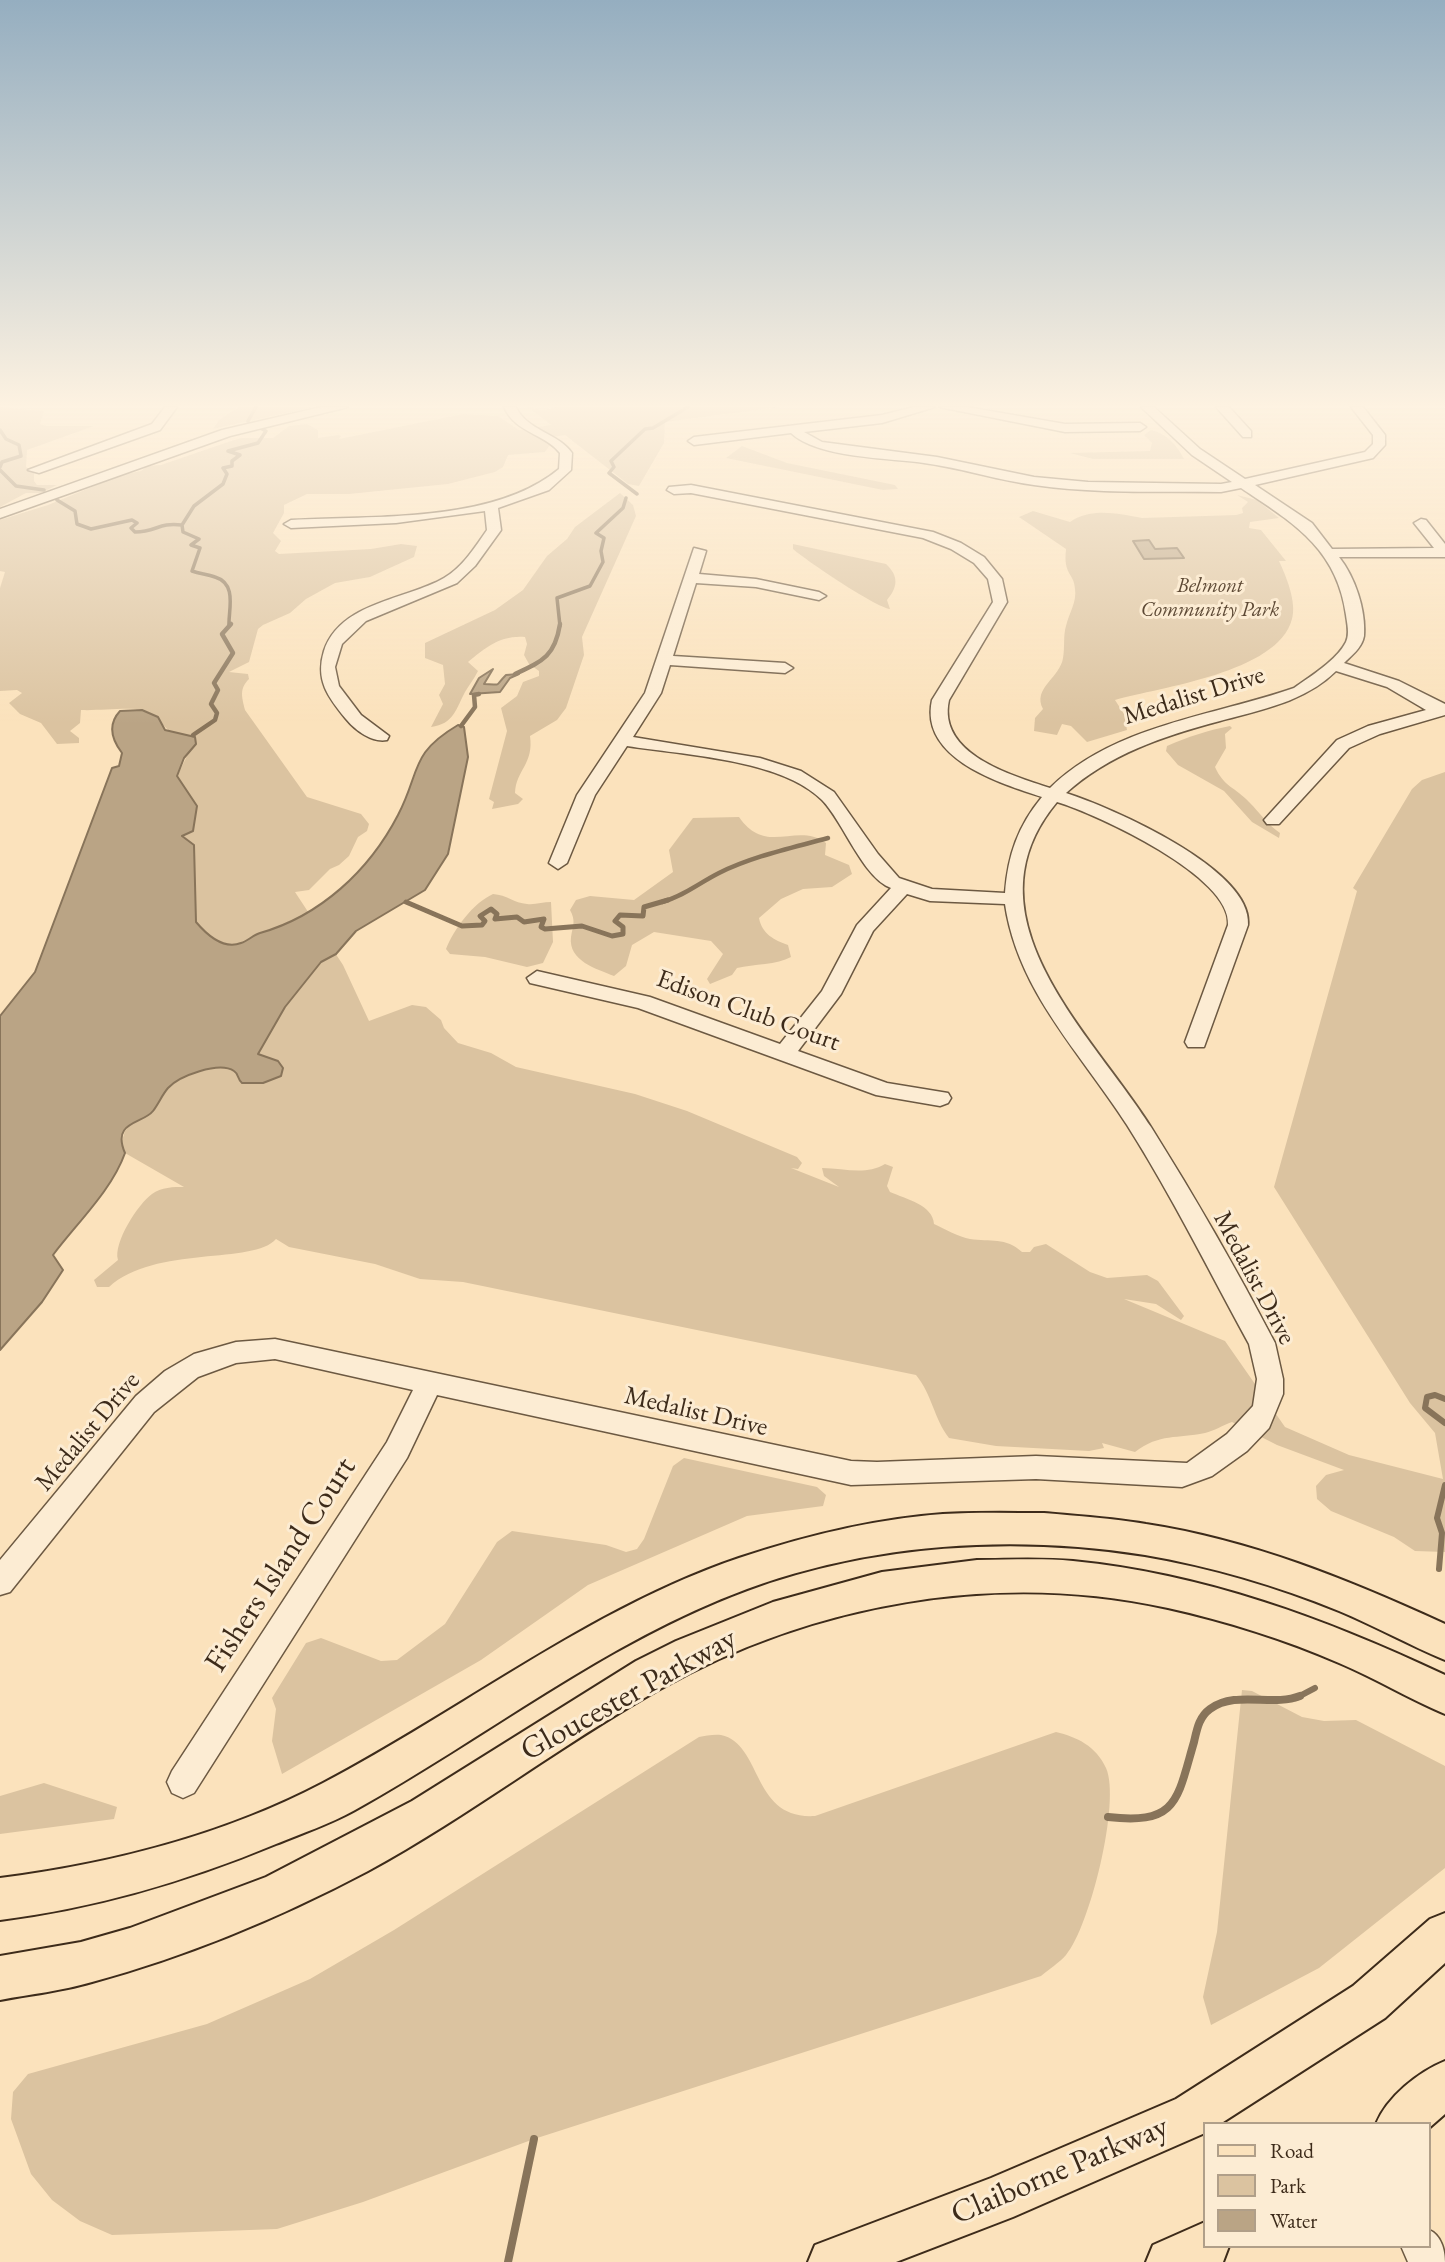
<!DOCTYPE html>
<html>
<head>
<meta charset="utf-8">
<style>
	body { margin:0 }
	#map { position:relative; width:1445px; height:2262px; overflow:hidden; background:#fbe2bc; font-family:"EB Garamond",serif }
	canvas { display:block }
	.legend { position:absolute; left:1203px; top:2122px; width:228px; height:126px; box-sizing:border-box; background:#fcecd3; border:2px solid #b09f89; margin:0; padding:9px 12px; list-style:none; font-size:21px; color:#3d2b1a }
	.legend li { display:flex; align-items:center; gap:14px; height:35px }
	.legend b { width:35px; border:2px solid #b09f89 }
</style>
</head>
<body>
<div id="map">
<canvas width="1445" height="2262"></canvas>
<ul class="legend">
<li><b style="height:9px;background:#fbe2bc"></b>Road</li>
<li><b style="height:19px;background:#dbc3a0"></b>Park</li>
<li><b style="height:19px;background:#baa485"></b>Water</li>
</ul>
</div>
<script>
const g = document.querySelector('canvas').getContext('2d');
g.lineJoin = 'round';
function paint(path, color) { g.fillStyle = color; g.fill(path, 'evenodd'); }
function strokePath(path, color, width, dash) { g.strokeStyle = color; g.lineWidth = width; g.lineCap = dash ? 'butt' : 'round'; g.setLineDash(dash || []); g.stroke(path); }
function label(font, color, halo, rows, align = 'center') {
  g.font = font + ' "EB Garamond",serif'; g.lineWidth = 6; g.setLineDash([]); g.textBaseline = 'middle'; g.strokeStyle = halo; g.fillStyle = color; for (const [text, x, y, turn = 0] of rows) {
    g.save(); g.translate(x, y); g.rotate((+turn || 0) * Math.PI / 180); g.textAlign = isNaN(turn) ? turn : align; if (halo) g.strokeText(text, 0, 0); g.fillText(text, 0, 0); g.restore();
  }
}
const green = new Path2D(`
	M0,407L44,411L40,424L47,426H94L27,450L26,467L34,473V481L37,485H57L41,493H26L0,507Z
	M239,407H313L213,429L219,420Z
	M528,407L544,410L556,407H780L665,422L664,443L639,486L628,484L565,435L541,439L550,445L545,452L508,455L503,467L495,472L448,484L349,494H307L284,505V513L273,533L281,541L275,551L279,554L371,549L401,544L417,546L414,557L370,577L335,583L306,599L290,613L263,625L258,629L249,662L229,672L248,674L249,679C239,689 242,697 245,710L307,797L361,814L369,824L367,831L358,837L349,856L339,865L330,869L309,890L295,892L343,965L369,1021L412,1005L426,1007L441,1020L444,1028L458,1043L491,1053L516,1067L635,1094L687,1111L797,1157L802,1163L798,1169L791,1168L839,1187L824,1176L822,1168C844,1168 865,1176 885,1164L893,1167L887,1186L890,1192C906,1199 933,1205 934,1224C945,1229 959,1237 970,1239C990,1242 1006,1237 1022,1252H1030L1034,1247L1046,1244L1090,1272L1107,1278L1147,1275L1158,1281L1184,1316L1181,1320L1156,1304L1124,1299L1225,1341L1285,1427L1349,1455L1443,1479L1435,1433L1410,1403L1274,1187L1357,891L1353,888L1412,789L1422,780L1445,772V1552L1415,1551L1394,1537L1331,1511L1317,1499L1316,1486L1326,1475L1344,1470L1277,1445L1232,1422C1223,1425 1214,1431 1205,1433C1177,1439 1160,1433 1135,1452L1102,1443L1104,1448L1089,1451L996,1446L949,1438C934,1419 932,1394 916,1375L463,1282L420,1279L375,1264L289,1247L276,1239C254,1265 155,1245 109,1287H97L94,1280L118,1260C113,1243 138,1204 152,1194C161,1187 174,1187 184,1187L125,1153L121,1144L125,1131L134,1120L152,1113L169,1086L185,1077L216,942L196,922L194,845L182,836L193,830L197,806L177,776L195,740L193,735C163,742 165,714 142,710C129,707 97,711 81,710L80,723L70,731L79,738V743L57,744L41,723L20,714L9,703L22,693L17,690L0,691V588L5,572L0,571V520L48,505L121,475L141,471L147,466L161,465L225,443L241,438H273L289,426L307,424L318,430V438L338,435L341,436L339,439L463,414L498,416L519,430L551,425Z
	M1151,430C1166,433 1178,446 1184,459H1093L1070,453L1150,451L1152,443L1144,435Z
	M742,446L787,463L895,485L898,489L883,490L726,458Z
	M620,493L633,505L636,516L582,637L584,655L566,708L557,720L530,736C534,764 516,770 515,793L523,799L518,804L492,809L494,802L489,799L507,731L501,708L517,696L523,682L539,676V671L529,664L524,655L527,644L525,637C501,635 486,647 468,662L478,671C474,679 469,685 465,692C456,709 454,724 431,727L443,704L439,695L445,684L443,665L425,658V643L495,610L523,590L547,556L567,539L575,527Z
	M1237,495L1257,500L1279,518L1250,522L1249,528L1261,530L1286,561H1279C1286,576 1297,602 1292,619C1278,673 1160,687 1115,700L1124,714L1127,730L1087,742L1071,726L1062,724L1057,735L1034,731L1035,718L1043,709C1032,688 1060,678 1063,658C1065,647 1063,636 1066,626C1069,613 1077,602 1075,589C1074,572 1063,576 1066,549L1019,517L1033,511L1070,522C1092,507 1119,514 1142,518L1236,515L1243,513L1242,508L1248,502Z
	M793,544L886,564C899,576 898,587 887,600L890,609C875,607 807,561 793,549Z
	M1230,726L1232,728L1225,734L1226,748L1215,767C1224,787 1235,787 1249,802C1260,813 1267,824 1280,833L1279,838L1252,822L1224,791L1178,765L1166,751L1167,746C1187,737 1209,730 1230,726Z
	M739,817C767,857 796,821 826,843L825,855L849,865L852,874L832,887L803,889L781,899L759,918C762,934 774,940 788,945L791,957C777,965 754,964 737,968L732,975L710,984L707,979L723,954L711,941L654,932L632,945L626,966L614,976C597,969 568,961 571,937C573,925 576,921 570,910L576,900L590,896L634,900L673,872L669,850L693,818Z
	M493,894C507,895 514,903 527,904C535,905 543,902 551,902L553,942L543,963L527,967L485,957L450,954L446,949C454,929 473,903 493,894Z
	M684,1458L817,1487L826,1495L823,1506L747,1516L588,1585L481,1660L282,1774L272,1741L276,1709L272,1698L306,1643L321,1638L381,1661L397,1660L445,1624L497,1542L512,1531L606,1545L626,1552L637,1549L644,1539L673,1466Z
	M1242,1690L1252,1691L1302,1717L1324,1721L1356,1720L1445,1766V1868L1319,1968L1211,2025L1203,1997L1217,1932Z
	M1056,1732C1077,1737 1096,1746 1106,1768C1121,1801 1090,1927 1066,1955C1059,1963 1049,1969 1041,1976L534,2139L363,2202L277,2229L112,2235L80,2221L52,2200L31,2174L11,2119L13,2092L28,2074L207,2024L310,1979L394,1930L699,1737C705,1736 714,1734 721,1735C763,1744 751,1820 815,1816Z
	M44,1783L117,1807L114,1819L0,1834V1796Z`);
const water = new Path2D(`
	M1149,540L1155,549L1177,548L1184,558L1144,559L1133,541Z
	M493,669L484,684C503,684 493,688 506,675L519,674L510,678L500,692L470,694L479,678Z
	M142,710L158,717L165,730L195,737L196,744L184,758L177,776L197,806L193,831L182,836L194,845L196,922C207,935 223,950 241,943C248,941 253,935 260,933C320,916 369,871 398,815C421,771 409,754 458,725L464,727L468,757L448,854L425,890L356,931L336,954L321,962L285,1007L258,1054L278,1061L283,1068L281,1076L263,1083H242C237,1079 239,1074 234,1071C219,1061 179,1076 168,1088C162,1095 159,1103 153,1111C143,1124 111,1121 125,1153C112,1190 77,1223 53,1255L63,1270L42,1302L0,1350V1016L35,972L112,768L119,766L122,753C112,740 107,725 120,711Z`);
const streamFar4 = new Path2D(`
	M248,421L256,407
	M0,430L6,439L19,445L21,456L2,462L0,467
	M0,470L16,486L44,490
	M637,494L609,473L614,467L611,461L645,429L653,428L688,407
	M57,500L75,511L77,524L91,529L132,520L137,523L131,528L135,532C157,532 158,522 182,525
	M182,525L183,532L199,539L191,545L200,548L192,571C200,574 207,574 215,577C238,584 228,611 229,626
	M182,525L194,506L223,484L227,474L223,468L232,466V461L240,455L228,451L258,443L266,431L262,429
	M560,626L557,598L590,586L603,562L601,551L604,538L596,533L623,508L626,498`);
const streamFar3 = new Path2D(`
	M515,674C543,661 555,656 560,624
	M461,726L475,707L474,695L479,694
	M193,735L215,720L217,713L211,704L218,690L214,683L233,653L222,634L231,624
	M662,902C684,896 699,883 719,873C753,856 792,848 828,838`);
const streamFar2 = new Path2D(`
	M406,902L462,926L482,925L485,921L480,916L491,909L497,914L495,919L517,917L524,922L544,919L541,927L545,929L582,926L612,936L623,934V927L615,921L620,915L643,916L644,907L668,900`);
const streamFar1 = new Path2D(`
	M1445,1399L1435,1395L1427,1397L1425,1408L1445,1423
	M1439,1569L1442,1533L1437,1518L1445,1485
	M1296,1698L1315,1688`);
const stream = new Path2D(`
	M1108,1817C1178,1825 1177,1800 1194,1742C1197,1729 1199,1717 1210,1709C1236,1690 1272,1707 1300,1696
	M508,2262L534,2139`);
const minor = new Path2D(`
	M165,407H177L160,430L39,473L28,470L152,424Z
	M321,407H348L230,436L0,518V509L222,430Z
	M504,407H516C526,430 558,433 572,453L571,470L549,490L498,508L501,530L475,566L457,583L366,621L342,644L335,667L339,686L361,715L389,736L387,740C372,743 355,730 346,719C328,697 315,680 324,651C340,602 406,600 444,578C463,567 475,547 487,530L485,511L396,523L291,528L284,524L291,520C373,515 493,524 559,469L560,453C544,433 515,433 504,407Z
	M914,407H935L882,423L804,432L822,442L937,457L1034,477L1088,482L1221,484L1232,482L1192,455L1141,407H1154L1200,449L1245,479L1365,452L1373,444V435L1351,407H1363L1385,435V445L1373,458L1255,485L1312,523L1332,549L1434,548L1414,523L1421,519L1426,520L1445,544V557H1339C1355,577 1366,610 1364,636C1362,648 1351,656 1344,663L1399,681L1445,704V715L1380,734L1349,748L1279,824H1267L1264,820L1337,740L1368,726L1426,710L1387,687L1336,671C1305,702 1260,710 1220,721C1164,736 1109,754 1066,793C1110,807 1253,869 1248,925L1204,1047H1188L1185,1042L1228,925C1233,877 1097,814 1057,802C961,917 1092,1033 1151,1127C1195,1197 1237,1270 1275,1343L1283,1379V1394L1269,1428L1247,1451L1212,1476L1182,1487L1036,1479L851,1485L437,1395L407,1458L194,1793L183,1798L172,1793L167,1782L172,1771L387,1442L413,1390L275,1359L236,1363L198,1377L154,1412L10,1592L0,1595V1560L136,1396L165,1371L194,1354L236,1342L275,1339L851,1461L877,1462L1036,1456L1187,1463L1227,1434L1253,1406L1257,1379L1249,1344C1209,1271 1172,1196 1127,1125C1081,1053 1018,992 1005,904L930,901L907,894L873,931L841,994L798,1051L887,1083L948,1093L951,1098L948,1103L940,1106L876,1095L638,1008L530,983L527,978L537,971L650,997L780,1044L822,991L857,925L891,888C863,878 843,821 822,800C781,759 683,755 627,746L595,795L567,863L558,869L549,863L577,795L645,693L694,548L706,551L699,574L756,579L819,592L826,596L819,600L756,587L696,583L673,656L785,663L793,668L785,673L670,665L661,693L633,737L760,758L801,771L834,792L878,854L899,878L932,889L1005,893C1008,855 1018,826 1042,797C1000,783 919,759 932,700L993,602L988,579L974,563L951,549L923,538L691,493L674,494L667,490L669,487L691,485L933,532L961,543L984,557L1002,579L1007,602L949,700C937,754 1011,775 1050,788C1114,725 1214,716 1294,688C1311,676 1337,660 1346,642C1350,634 1347,623 1346,615C1337,548 1292,522 1241,488L1221,492C1159,491 1096,494 1034,485C997,480 961,468 924,463C888,458 817,458 791,433L694,445L688,441L694,437L882,415Z
	M939,407H967L1065,424L1140,423L1146,427L1140,431L1065,432Z
	M1216,407H1229L1251,431V437H1243Z
	M1429,2230C1441,2235 1445,2250 1445,2262H1408L1401,2246H1429Z`);
const major = new Path2D(`
	M1044,1513C1078,1516 1112,1518 1146,1524C1251,1540 1349,1580 1445,1624V1660C1409,1645 1375,1626 1339,1611C1278,1586 1210,1566 1145,1555C1013,1534 873,1543 747,1589C606,1641 485,1738 355,1810C330,1824 303,1833 276,1844C187,1881 96,1908 0,1920V1878C110,1864 224,1835 323,1783C461,1711 591,1608 739,1558C805,1536 874,1519 943,1514C977,1512 1011,1513 1044,1513Z
	M977,1560C1008,1560 1041,1558 1073,1561C1205,1574 1326,1619 1445,1675V1714C1409,1699 1375,1678 1339,1663C1284,1639 1226,1621 1168,1608C997,1570 812,1603 660,1689C560,1745 469,1816 368,1871C281,1917 188,1956 92,1982C62,1991 31,1994 0,2000V1956L81,1942L130,1928L266,1877L412,1801L636,1661L676,1641L773,1602L882,1572Z
	M1445,1913V1963L1385,2018L1220,2124H1205V2133L1013,2217L896,2262H808L815,2245L991,2178L1176,2099L1353,1986L1430,1919Z
	M1445,2061V2114L1429,2128V2124H1376C1387,2097 1418,2072 1445,2061Z
	M1205,2222V2246H1229L1223,2262H1146L1153,2245Z`);
const farParknames = [
	["Belmont",1210,586],
	["Community Park",1210,610]
];
const streetNames = [
	["Medalist Drive",1194,696,-17],
	["Edison Club Court",748,1011,20],
	["Medalist Drive",1254,1278,62],
	["Medalist Drive",696,1412,13],
	["Medalist Drive",88,1432,-50]
];
const nearStreetnames = [
	["Fishers Island Court",281,1565,-57],
	["Gloucester Parkway",629,1695,-29],
	["Claiborne Parkway",1060,2171,-23]
];
paint(green, '#dbc3a0');
paint(water, '#baa485');
strokePath(water, '#88745a', 2);
strokePath(streamFar4, '#88745a', 3.5);
strokePath(streamFar3, '#88745a', 4.5);
strokePath(streamFar2, '#88745a', 5);
strokePath(streamFar1, '#88745a', 6);
strokePath(stream, '#88745a', 8);
strokePath(minor, '#6c5942', 3);
strokePath(major, '#3d2b1a', 4);
paint(minor, '#fcecd3');
paint(major, '#fbe2bc');
const sky = g.createLinearGradient(0, 0, 0, 724);
sky.addColorStop(0, '#95aec0');
sky.addColorStop(0.56, '#fdf2e1');
sky.addColorStop(1, '#fdf2e100');
g.fillStyle = sky;
g.fillRect(0, 0, 1445, 724);
label('italic 21px', '#5d4935', '#fcecd3', farParknames);
label('26px', '#3d2b1a', '#fcecd3', streetNames);
label('32px', '#3d2b1a', '#fcecd3', nearStreetnames);
</script>
</body>
</html>
